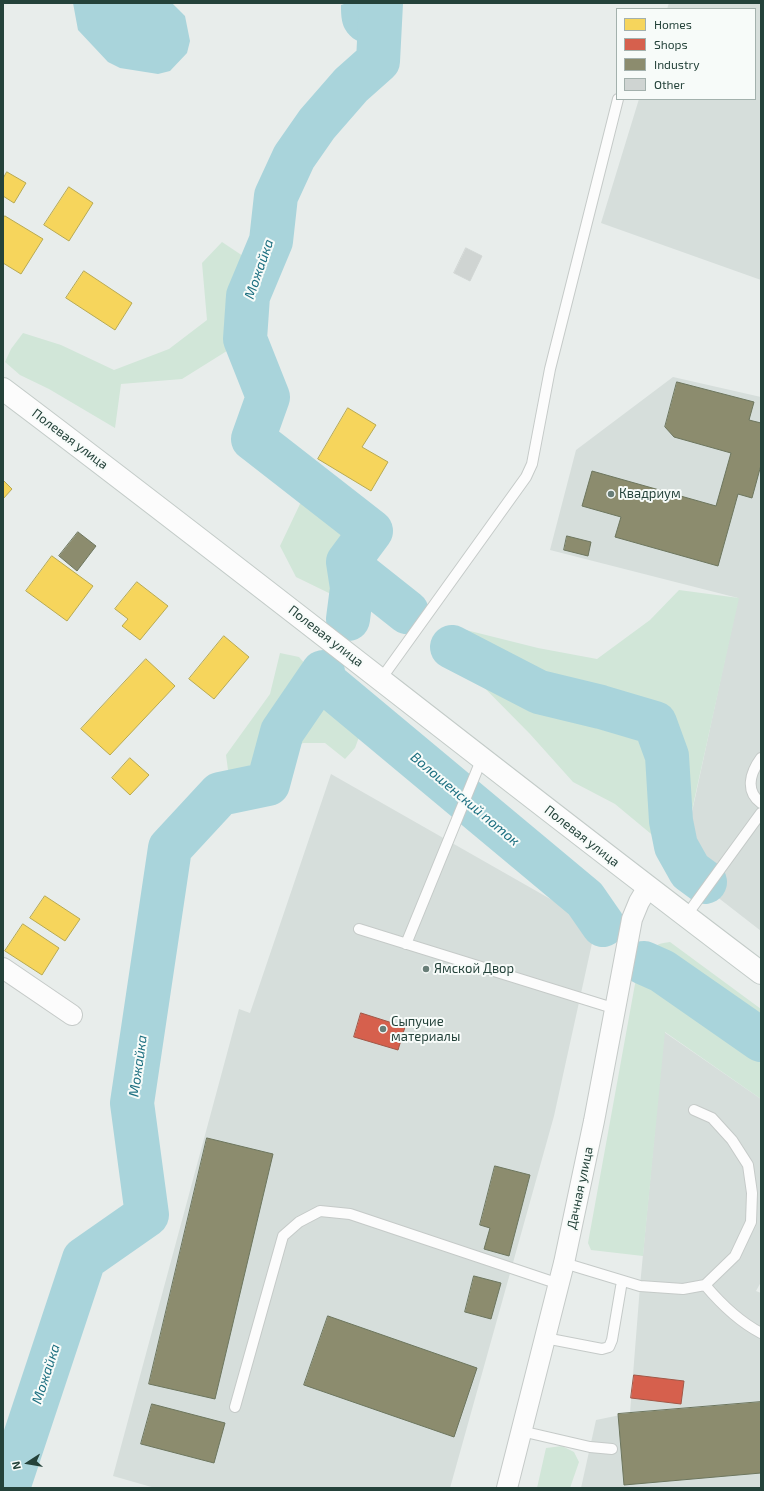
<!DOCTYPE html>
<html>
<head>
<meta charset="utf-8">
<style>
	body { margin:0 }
	#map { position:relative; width:764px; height:1491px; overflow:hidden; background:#e8edeb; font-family:"Exo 2",sans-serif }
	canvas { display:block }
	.frame { position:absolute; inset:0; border:4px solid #24423a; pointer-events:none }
	.legend { position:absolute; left:616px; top:8px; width:140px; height:92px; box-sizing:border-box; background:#f7fbf9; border:1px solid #a3b1ad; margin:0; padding:5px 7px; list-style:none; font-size:12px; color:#24423a }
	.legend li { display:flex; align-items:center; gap:8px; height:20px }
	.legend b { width:20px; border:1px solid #a3b1ad }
	.north { position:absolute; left:8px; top:1443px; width:40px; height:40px; -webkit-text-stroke:3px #f7fbf9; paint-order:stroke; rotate:258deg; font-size:11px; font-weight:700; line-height:16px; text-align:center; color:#24423a }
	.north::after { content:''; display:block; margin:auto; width:14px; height:18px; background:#24423a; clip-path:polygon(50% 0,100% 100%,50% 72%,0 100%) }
</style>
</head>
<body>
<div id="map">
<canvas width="764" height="1491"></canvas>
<div class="frame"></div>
<ul class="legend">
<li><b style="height:11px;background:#f6d55c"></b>Homes</li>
<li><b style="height:11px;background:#d6604d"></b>Shops</li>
<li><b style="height:11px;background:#8c8c6e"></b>Industry</li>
<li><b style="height:11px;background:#cfd4d2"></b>Other</li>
</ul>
<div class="north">N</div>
</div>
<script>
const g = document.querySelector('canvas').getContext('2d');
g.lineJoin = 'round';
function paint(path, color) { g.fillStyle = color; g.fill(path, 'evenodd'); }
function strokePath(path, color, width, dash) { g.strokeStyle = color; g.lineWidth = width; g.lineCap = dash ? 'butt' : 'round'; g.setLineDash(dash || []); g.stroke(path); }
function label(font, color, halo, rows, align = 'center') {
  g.font = font + ' "Exo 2",sans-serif'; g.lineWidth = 4; g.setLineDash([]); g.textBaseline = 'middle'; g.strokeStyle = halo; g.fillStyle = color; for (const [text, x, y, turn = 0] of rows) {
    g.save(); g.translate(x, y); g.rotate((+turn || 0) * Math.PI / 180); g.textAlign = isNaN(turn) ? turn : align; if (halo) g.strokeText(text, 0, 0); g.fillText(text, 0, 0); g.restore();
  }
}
const built = new Path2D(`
	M669,3H761V280L601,223L639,99H755V9H667Z
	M673,377L761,397V931L680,868L738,598L550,550L576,450Z
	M331,774L596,925L554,1116L450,1488H155L113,1476L239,1009L250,1013Z
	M664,1032L761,1099V1282L756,1291L761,1293V1488H581L596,1420L630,1413L640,1286Z`);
const green = new Path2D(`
	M222,242L273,276L230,349L182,379L121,384L115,428L49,389L20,375L5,362L11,349L23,333L61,345L114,370L169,349L207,320L202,263Z
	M320,503L348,532L345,584L335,596L296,577L280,546L300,504Z
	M679,590L739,598L688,828L662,843L615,804L573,782L530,734L453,656L454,635L460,630H466L538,648L597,659L650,620Z
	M280,653L299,657L362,729L355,748L345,759L325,743H303L233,781L228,770L226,755L270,694Z
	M670,942L761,1009V1099L665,1032L643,1256L591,1250L588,1243L639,962C646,950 656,943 670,942Z
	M562,1446L574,1452L579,1462L570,1488H537L546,1448Z`);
const water = new Path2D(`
	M73,3H172L185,16L190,41L187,53L170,71L158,74L120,68L108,62L78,30Z
	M347,3H402C400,11 400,20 397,27C388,50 356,49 345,29C341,22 341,12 341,5Z`);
const homes = new Path2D(`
	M7,172L26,183L14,203L3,196V179Z
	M69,187L93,203L69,241L44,225Z
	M5,216L43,239L21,274L3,263V219Z
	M84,271L132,303L115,330L66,298Z
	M348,408L376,425L362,447L388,462L371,491L318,459Z
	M3,480L12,489L3,499Z
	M52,556L93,586L67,621L26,591Z
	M137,582L168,606L140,640L122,626L128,619L115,609Z
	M224,636L249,657L214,699L189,679Z
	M146,659L175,686L110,755L81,729Z
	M130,758L149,775L130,795L112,778Z
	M45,896L80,919L65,941L30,918Z
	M23,924L59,948L42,975L5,951Z`);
const shops = new Path2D(`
	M361,1013L405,1027L398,1050L354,1037Z
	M634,1375L684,1381L681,1404L631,1398Z`);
const industry = new Path2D(`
	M677,382L754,402L749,420L761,423V465L752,498L738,494L718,566L615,537L621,517L582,506L592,471L716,506L731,453L674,437L665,427Z
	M78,532L96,546L77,571L59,556Z
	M567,536L591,542L588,556L564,550Z
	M207,1138L273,1154L215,1399L149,1384Z
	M495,1166L530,1175L509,1256L484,1249L490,1228L480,1225Z
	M474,1276L501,1283L491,1319L465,1312Z
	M328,1316L477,1368L454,1437L304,1385Z
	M761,1402V1473L624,1485L618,1414Z
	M152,1404L225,1423L214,1463L141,1444Z`);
const river = new Path2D(`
	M349,566L407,612
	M348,619L352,588L348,562L371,531L253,439L268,397L245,339L248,296L271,241L276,196L294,157L317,124L351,85L378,61L381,3
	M452,647L539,692L601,707L655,723L667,756L671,821L676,846L690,871L705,882
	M320,678L585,899L603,925
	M644,963L662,971L761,1040
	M8,1488L84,1259L147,1215L132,1103L170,848L220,794L268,784L282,732L323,672`);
const building = new Path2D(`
	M466,248L482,256L470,281L454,273Z`);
const lane = new Path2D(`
	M381,679L526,477L532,464L550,369L618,99
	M761,758C750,773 745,791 761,803
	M686,916L761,813
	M359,929L616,1009
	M406,944L482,758
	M564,1263L640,1286L683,1289L705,1285L735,1256L751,1222L752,1193L748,1165L732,1140L712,1118L694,1110
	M705,1285C721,1304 738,1321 761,1333
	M545,1338L602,1349L609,1347L612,1340L622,1281
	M235,1407L283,1236L299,1222L320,1211L350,1214L559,1284
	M521,1431L590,1447L612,1449`);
const street = new Path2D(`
	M3,968L72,1015
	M507,1488L564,1263L594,1121L632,919L639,902L648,887`);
const secondary = new Path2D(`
	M3,389C258,581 507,781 761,973`);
const markers = [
	[611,494,4,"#697e78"],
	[426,969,4,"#697e78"],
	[383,1029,4,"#697e78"]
];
const streetNames = [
	["Полевая улица",70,439,37],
	["Полевая улица",326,636,38],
	["Полевая улица",582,836,38],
	["Дачная улица",580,1188,-78]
];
const poiNames = [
	["Квадриум",619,494],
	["Ямской Двор",434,969],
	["Сыпучие",391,1022],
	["материалы",391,1037]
];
const waterNames = [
	["Можайка",259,269,-71],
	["Волошенский поток",465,799,40],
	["Можайка",138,1066,-82],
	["Можайка",46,1374,-72]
];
paint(built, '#d6dedb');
paint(green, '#d1e6d8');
paint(water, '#a9d4db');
paint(homes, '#f6d55c');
strokePath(homes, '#b7a952', 1);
paint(shops, '#d6604d');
strokePath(shops, '#a15747', 1);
paint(industry, '#8c8c6e');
strokePath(industry, '#6d765e', 1);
strokePath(river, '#a9d4db', 44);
paint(building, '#cfd4d2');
strokePath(building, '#d1d6d4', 1);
strokePath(lane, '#c5cac8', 12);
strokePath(street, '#c5cac8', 22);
strokePath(secondary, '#c3cbc8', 24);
strokePath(lane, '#fcfcfc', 10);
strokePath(street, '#fcfcfc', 20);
strokePath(secondary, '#fcfcfc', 22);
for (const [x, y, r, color] of markers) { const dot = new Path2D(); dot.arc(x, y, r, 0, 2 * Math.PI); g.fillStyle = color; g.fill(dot); strokePath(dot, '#f7fbf9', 1.5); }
label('13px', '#24423a', '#f7fbf9', streetNames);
label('13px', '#24423a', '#f7fbf9', poiNames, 'left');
label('italic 14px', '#1c6f80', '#f7fbf9', waterNames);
</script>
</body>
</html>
